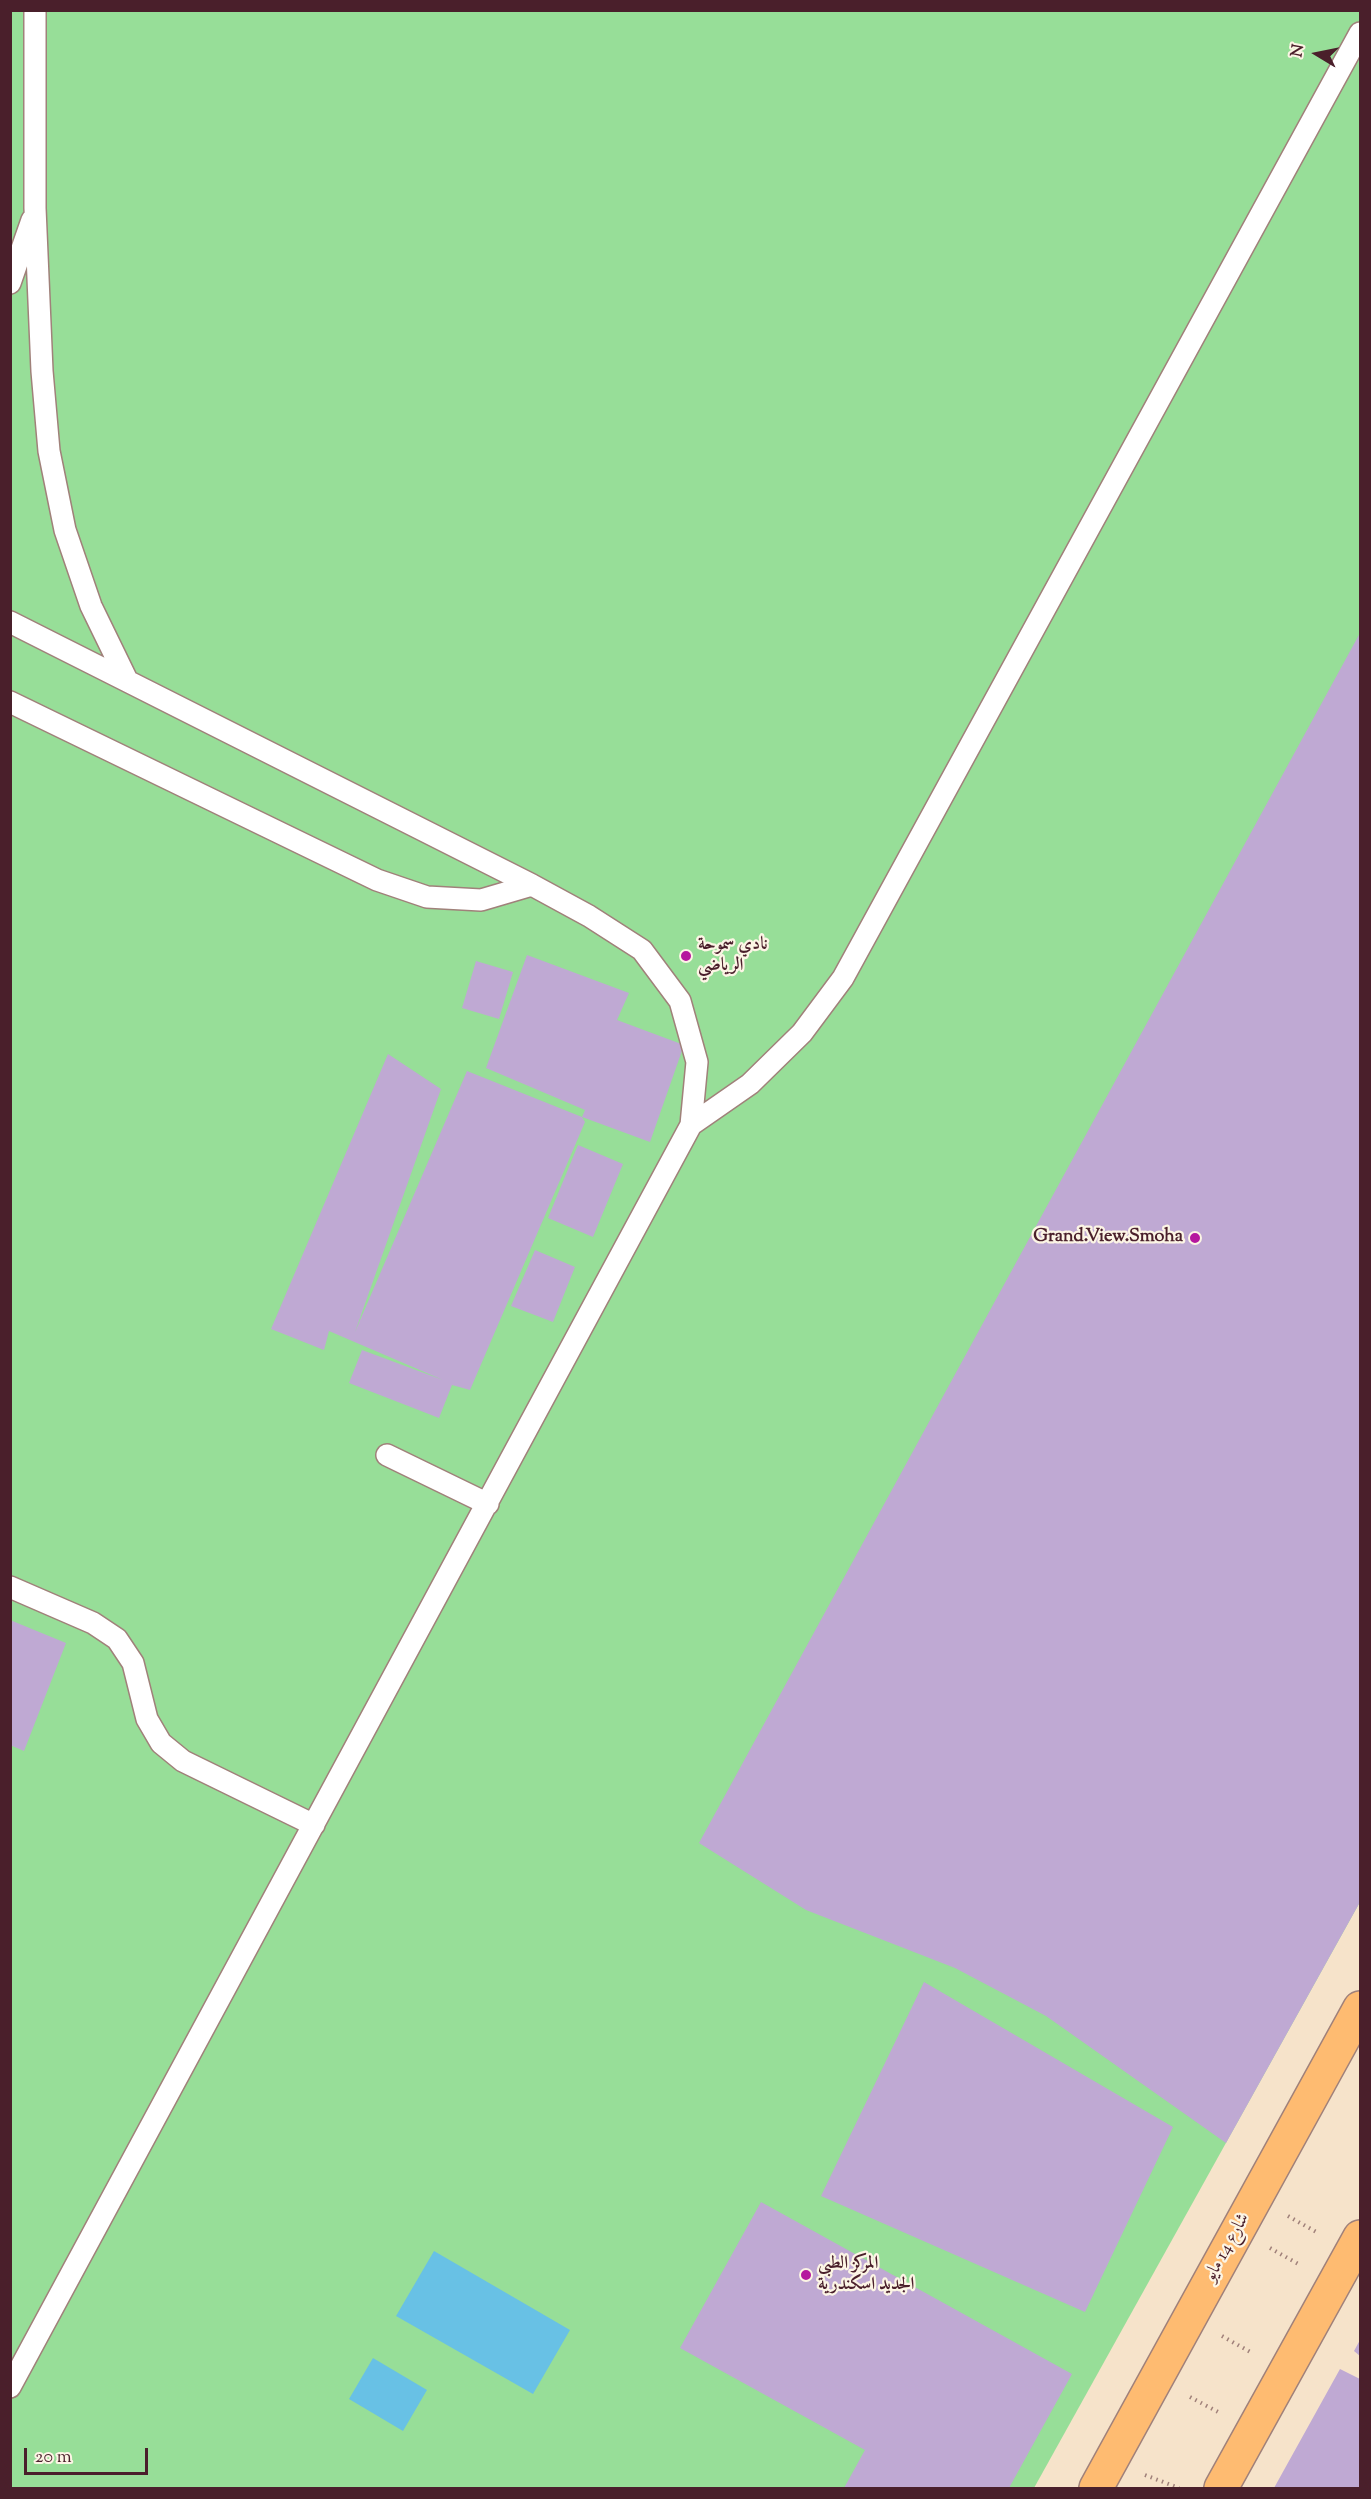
<!DOCTYPE html>
<html>
<head>
<meta charset="utf-8">
<style>
	body { margin:0 }
	#map { position:relative; width:1371px; height:2499px; overflow:hidden; background:#f6e3ca; font-family:"Sorts Mill Goudy",serif }
	canvas { display:block }
	.frame { position:absolute; inset:0; border:12px solid #4a1f2b; pointer-events:none }
	.north { position:absolute; left:1287px; top:24px; width:60px; height:60px; -webkit-text-stroke:4px #fcf5e5; paint-order:stroke; rotate:280deg; font-size:16px; font-weight:700; line-height:24px; text-align:center; color:#4a1f2b }
	.north::after { content:''; display:block; margin:auto; width:21px; height:27px; background:#4a1f2b; clip-path:polygon(50% 0,100% 100%,50% 72%,0 100%) }
	.scale { position:absolute; left:24px; top:2448px; width:124px; height:27px; box-sizing:border-box; border:3px solid #4a1f2b; border-top:0; padding-left:8px; font-size:18px; line-height:21px; white-space:nowrap; color:#4a1f2b; -webkit-text-stroke:4px #fcf5e5; paint-order:stroke }
</style>
</head>
<body>
<div id="map">
<canvas width="1371" height="2499"></canvas>
<div class="frame"></div>
<div class="north">N</div>
<div class="scale">20 m</div>
</div>
<script>
const g = document.querySelector('canvas').getContext('2d');
g.lineJoin = 'round';
function paint(path, color) { g.fillStyle = color; g.fill(path, 'evenodd'); }
function strokePath(path, color, width, dash) { g.strokeStyle = color; g.lineWidth = width; g.lineCap = dash ? 'butt' : 'round'; g.setLineDash(dash || []); g.stroke(path); }
function label(font, color, halo, rows, align = 'center') {
  g.font = font + ' "Sorts Mill Goudy",Amiri,serif'; g.lineWidth = 4.5; g.setLineDash([]); g.textBaseline = 'middle'; g.strokeStyle = halo; g.fillStyle = color; for (const [text, x, y, turn = 0] of rows) {
    g.save(); g.translate(x, y); g.rotate((+turn || 0) * Math.PI / 180); g.textAlign = isNaN(turn) ? turn : align; if (halo) g.strokeText(text, 0, 0); g.fillText(text, 0, 0); g.restore();
  }
}
const green = new Path2D(`
	M11,11H1360V1902L1034,2488H11Z`);
const water = new Path2D(`
	M434,2251L570,2330L533,2394L396,2316Z
	M373,2358L427,2390L403,2431L349,2399Z`);
const building = new Path2D(`
	M1360,633V1902L1226,2143L1046,2016L955,1968L806,1910L699,1843Z
	M527,955L629,993L617,1020L684,1045L650,1142L582,1117L585,1110L486,1068Z
	M476,961L513,972L499,1019L462,1008Z
	M388,1054L441,1089L355,1332L467,1071L582,1117L585,1122L470,1390L452,1385L439,1418L349,1383L362,1350L443,1380L329,1331L324,1350L271,1329Z
	M578,1145L623,1164L593,1237L548,1218Z
	M535,1250L575,1267L553,1322L511,1306Z
	M10,1620L66,1643L24,1751L10,1745Z
	M924,1982L1173,2127L1085,2312L821,2196Z
	M761,2202L1072,2374L1009,2488H844L865,2450L680,2348Z
	M1360,2340V2356L1354,2351Z
	M1340,2369L1360,2379V2488H1274Z`);
const path = new Path2D(`
	M1288,2216L1318,2233
	M1270,2248L1300,2265
	M1222,2336L1252,2353
	M1190,2397L1220,2413
	M1145,2475L1179,2488`);
const service = new Path2D(`
	M35,10V208L42,371L49,451L65,530L91,606L127,680
	M10,283L32,220
	M10,622L532,885L589,916L642,950L680,1001L697,1062L691,1125
	M10,702L377,880L427,897L481,900L532,885
	M387,1455L488,1504
	M10,1587L93,1623L117,1639L133,1663L147,1719L161,1743L183,1761L314,1825
	M10,2387L691,1125L750,1084L802,1033L843,978L1360,33`);
const primary = new Path2D(`
	M1096,2488L1360,2008
	M1221,2488L1360,2237`);
const markers = [
	[686,956,6,"#b5179e"],
	[1195,1238,6,"#b5179e"],
	[806,2275,6,"#b5179e"]
];
const poiNames = [
	["نادي سموحة",698,946],
	["الرياضي",698,967],
	["Grand.View.Smoha",1183,1238,"right"],
	["المركز الطبى",818,2265],
	["الجديد اسكندرية",818,2286]
];
const streetNames = [
	["شارع 14 مايو",1228,2248,-61]
];
paint(green, '#97de98');
paint(water, '#68c1e5');
paint(building, '#bfa9d3');
strokePath(service, '#a0817a', 24);
strokePath(primary, '#a0817a', 36);
strokePath(path, '#a0817a', 4, [1.5, 4.5]);
strokePath(service, '#fff', 21);
strokePath(primary, '#febb71', 33);
for (const [x, y, r, color] of markers) { const dot = new Path2D(); dot.arc(x, y, r, 0, 2 * Math.PI); g.fillStyle = color; g.fill(dot); strokePath(dot, '#fcf5e5', 2); }
label('bold 18px', '#4a1f2b', '#fcf5e5', poiNames, 'left');
label('18px', '#4a1f2b', '#fcf5e5', streetNames);
</script>
</body>
</html>
